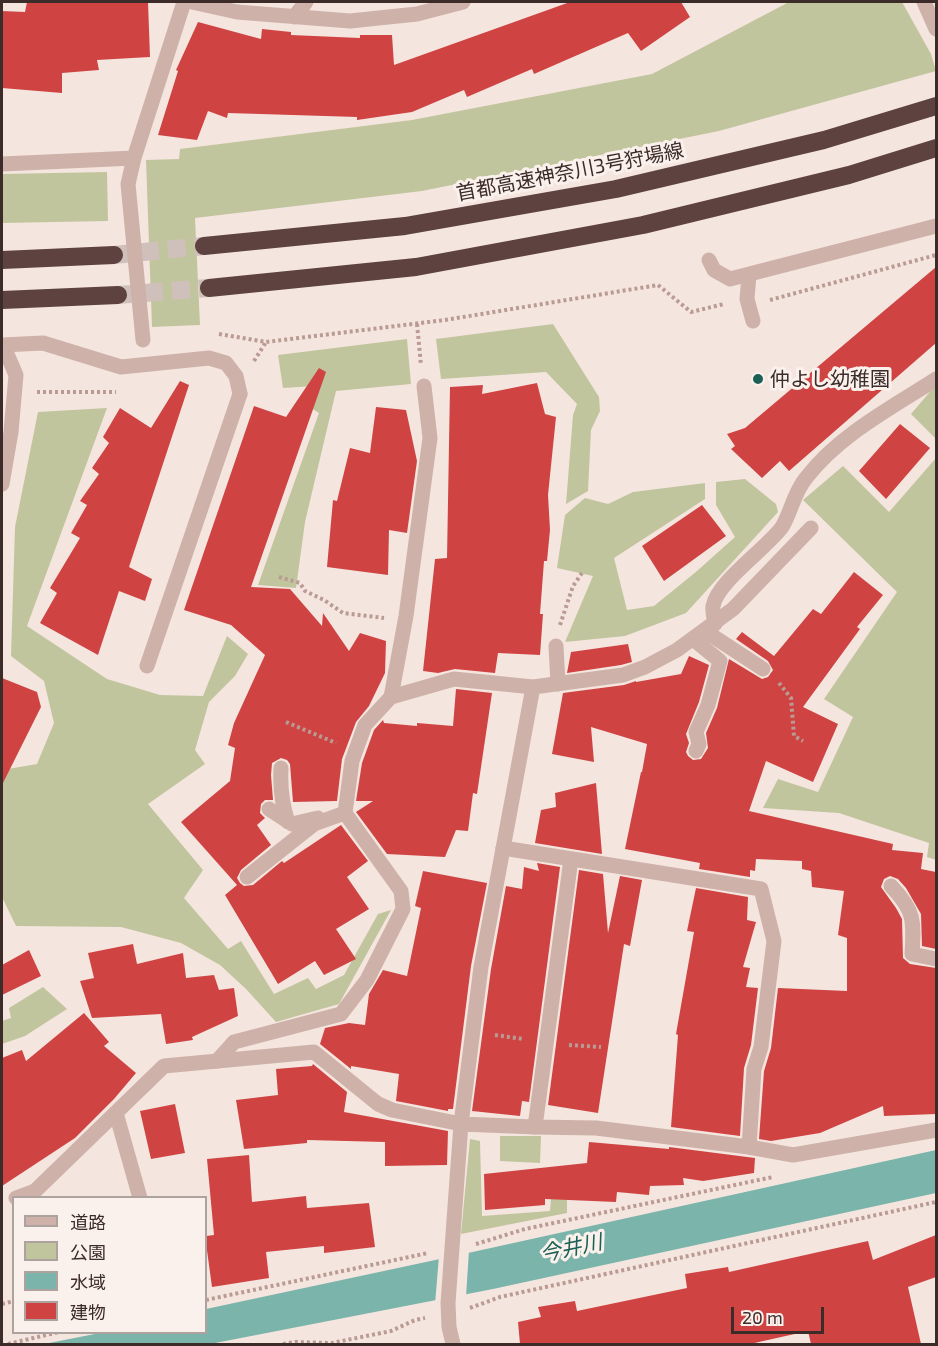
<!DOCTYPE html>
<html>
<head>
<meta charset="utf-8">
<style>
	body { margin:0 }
	#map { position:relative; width:938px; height:1346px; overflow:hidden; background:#f5e5df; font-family:"Exo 2","Noto Sans JP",sans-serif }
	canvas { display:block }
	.frame { position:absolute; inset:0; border:3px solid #3b2b29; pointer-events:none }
	.legend { position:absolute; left:12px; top:1196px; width:195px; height:138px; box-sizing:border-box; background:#fbf1ec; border:2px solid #aea29e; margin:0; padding:8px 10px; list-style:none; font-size:18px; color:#3b2b29 }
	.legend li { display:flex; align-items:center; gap:12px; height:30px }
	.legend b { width:30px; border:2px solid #aea29e }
	.scale { position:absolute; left:731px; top:1307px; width:93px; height:27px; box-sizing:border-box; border:3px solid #3b2b29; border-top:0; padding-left:8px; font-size:18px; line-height:21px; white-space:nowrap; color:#3b2b29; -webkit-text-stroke:4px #fbf1ec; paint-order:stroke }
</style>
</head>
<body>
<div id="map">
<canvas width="938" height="1346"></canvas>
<div class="frame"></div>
<ul class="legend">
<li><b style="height:8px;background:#ceb2a9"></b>道路</li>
<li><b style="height:16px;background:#c1c59d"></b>公園</li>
<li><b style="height:16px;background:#7bb4aa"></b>水域</li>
<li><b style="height:16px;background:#cf4443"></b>建物</li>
</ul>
<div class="scale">20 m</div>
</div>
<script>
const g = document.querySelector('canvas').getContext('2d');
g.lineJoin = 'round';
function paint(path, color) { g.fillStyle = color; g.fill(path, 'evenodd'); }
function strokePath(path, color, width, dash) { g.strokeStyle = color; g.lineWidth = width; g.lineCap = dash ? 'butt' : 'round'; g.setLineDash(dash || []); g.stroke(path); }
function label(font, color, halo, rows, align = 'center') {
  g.font = font + ' "Exo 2","Noto Sans JP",sans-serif'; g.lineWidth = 6; g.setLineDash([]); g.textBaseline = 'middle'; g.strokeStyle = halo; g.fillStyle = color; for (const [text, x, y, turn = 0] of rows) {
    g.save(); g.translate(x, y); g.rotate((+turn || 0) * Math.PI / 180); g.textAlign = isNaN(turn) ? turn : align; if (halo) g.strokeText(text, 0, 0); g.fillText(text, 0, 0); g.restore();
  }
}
const green = new Path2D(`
	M789,2H902L931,54L936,71L719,131L422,191L195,218L200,325L152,327L146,160L179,159L180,149L412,120L652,74Z
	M107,172L108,221L2,223V174Z
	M553,324L599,397L600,411L591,430L588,491L566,504L573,415L577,404L546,372L441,379L436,339Z
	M407,339L411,384L336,391L305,522L296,588L258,585L319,413L308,406L314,386L283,388L278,355Z
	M934,387H936V439L911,414Z
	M107,408L27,626L107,679L160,695L203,696L227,636L248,654L235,676L209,702L195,750L205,764L148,804L203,870L184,898L228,949L241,941L274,994L308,978L316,989L344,975L378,914L391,910L339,1004L276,1022L246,989L220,965L181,943L121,927L16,926L2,897V770L37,764L54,723L44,681L11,656L15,527L38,412Z
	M936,458V860L927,857L929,843L839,813L763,808L778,779L818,792L853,717L824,699L897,592L803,500L843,466L889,512Z
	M745,479L776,504L778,512L686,613L625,636L565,642L593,576L557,568L565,515L585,498L608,504L633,492L705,483V499L614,558L627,610L654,606L697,571L735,537L716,505V482Z
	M43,987L67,1009L25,1036L2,1044V1021L11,1018L9,1008Z
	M500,1136H541L540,1163L500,1161Z
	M470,1139L480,1141L482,1216L550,1211L553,1175H567V1213L461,1234Z`);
const water = new Path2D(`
	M936,1150V1193L493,1289L210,1344H44L100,1333L206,1332V1309L468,1253Z`);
const pier = new Path2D(`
	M469,1250L466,1297L435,1304L439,1256Z`);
const building = new Path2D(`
	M27,2H148L150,57L97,60L99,70L62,73V93L2,88V11L25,12Z
	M570,2H681L690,17L641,51L628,33L534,74L532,69L467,97L464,90L412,112L357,120V117L228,113L227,118L208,111L197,140L158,135L178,71L176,70L198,22L261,39L262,29L291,32V35L360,38V35H392L394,65Z
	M936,267V343L789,471L780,461L762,478L731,449L735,446L727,434L745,428Z
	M319,368L326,372L251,587L290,589L322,626L323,613L349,651L360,633L386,641L385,673L369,706L356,722L342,759L337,801L293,802L290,764L287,760L281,758L272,763L271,775L273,800H265L261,804L260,813L265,818L257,825L271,845L241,870L237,878L240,883L244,886L253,885L282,861L284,863L341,825L368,861L347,877L369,909L336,929L356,959L324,975L315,961L278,984L225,895L237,885L181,822L230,781L235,748L228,745L234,723L265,655L231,625L184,610L254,406L286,417Z
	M180,381L189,385L129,567L152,579L145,601L119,591L98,655L40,623L57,593L50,588L80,538L71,533L87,505L80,501L99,474L92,468L109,443L103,437L120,408L151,428Z
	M537,383L545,414L556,417L548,495L550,530L547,561H544L540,614H543L540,655L498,653L495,673L455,669L438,673L423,671L435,559L447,558L450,387L483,385L482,394Z
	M376,407L406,410L417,461L407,533L389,530L388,575L327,567L333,500L337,501L350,448L370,453Z
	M900,424L930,448L886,499L859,471Z
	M702,505L726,536L664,581L642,546Z
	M854,572L883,595L857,627L860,629L803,707L838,724L813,782L766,761L749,811L893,844L892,850L923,853L921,869L936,872V949L922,946L921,914L906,888L898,879L890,876L884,879L881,887L896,908L902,919L903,958L910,964L936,968V1114L884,1116L883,1106L820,1133L771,1141L759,1139L764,1071L771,1048L778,988L847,991V938L838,935L844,891L812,887L811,871L802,869V861L756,859L755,871L750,870V877L699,869L700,863L625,849L641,772H643H642L647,744L591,727L594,762L552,754L563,693L624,685L636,681V682L681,674L689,656L709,665L699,702L686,734L689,743L686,752L688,756L693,760L701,759L708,748L706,733L717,708L729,659L762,679L768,677L773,670L768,661L736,639L742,632L774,656L813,609L821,614Z
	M628,644L632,662L621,665L567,673L571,652Z
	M2,678L37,692L41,707L2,785Z
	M456,689L492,693L477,794L473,793L468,831L456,830L445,857L387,854L356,812L373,801H356L362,763L374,730L383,720L384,723L417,726V723L453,726Z
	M596,783L602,854L535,843L541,810L556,807L555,793Z
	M537,863L560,867L529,1102L522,1101L520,1116L472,1111L491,969L506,886L522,889L524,867L539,871Z
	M579,870L603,874L608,933L620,876L642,880L630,946L624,944L598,1113L548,1105Z
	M423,871L487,883L471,966L453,1109H448V1111L396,1101L399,1074L351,1066V1069L320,1044L325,1028L349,1023L365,1025L369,994L383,970L407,976L421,908L415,906Z
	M696,888L748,897L747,920L756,922L743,967L750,968L746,987L758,988L751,1045L744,1068L740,1136L671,1127L678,1035L676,1034L694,932L687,931Z
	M133,944L137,964L183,953L186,978L214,975L219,990L234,988L238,1016L192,1037L193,1040L166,1044L161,1014L92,1018L80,981L94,978L88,953Z
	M29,950L41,976L2,995V965Z
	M84,1013L109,1042L104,1046L136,1073L114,1099L75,1138L2,1186V1058L22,1050L26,1061Z
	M313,1064L347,1092L344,1112L448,1131L447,1165L385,1166V1142L307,1140V1143L244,1149L236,1100L278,1095L276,1069L312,1066Z
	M175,1104L185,1153L151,1159L140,1111Z
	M589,1142L669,1149V1147L755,1158L754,1173L703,1181L683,1178L684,1185L650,1186L649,1195L617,1192L616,1202L545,1199V1205L485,1210L484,1174L587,1163Z
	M249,1155L252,1202L306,1196L307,1208L369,1203L375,1247L324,1253V1246L266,1252L269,1278L212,1287L206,1243V1236L214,1235L207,1159Z
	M936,1235V1277L908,1287L921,1344H811L808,1331L750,1344H520L518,1322L541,1317L538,1307L575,1301L577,1311L687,1288L685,1274L728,1267L729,1272L868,1241L873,1260Z`);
const motorwayTunnel = new Path2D(`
	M114,255L204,246
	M118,295L209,288`);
const path = new Path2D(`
	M770,300L936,255
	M417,324L421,365
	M219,334L266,342L445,320L658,285L691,312L724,304
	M254,361L266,342
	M37,392H116
	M279,577L300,583L305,591L324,600L343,613L384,618
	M560,625L573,586L582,573
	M779,683L791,698L794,736L803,741
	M286,722L336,743
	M495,1035L523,1039
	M569,1045L601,1047
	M476,1244L525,1229L773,1177
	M206,1300L428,1253
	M2,1304L14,1301
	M470,1308L500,1297L936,1202
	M8,1344L59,1332
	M283,1344L295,1342L332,1343L391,1331L415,1320L425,1318`);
const service = new Path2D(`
	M749,275L747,299L753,321
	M715,624C714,618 712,611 713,606C717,582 767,548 782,527C791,513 793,494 806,478C839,435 891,408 936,379
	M705,631L763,669
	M556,646L558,684
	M147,666L240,394
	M281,768C280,787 282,805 288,822
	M269,809L292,824L318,818
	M503,848L761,889L774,941L761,1047L754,1069L749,1147
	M247,877L314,824L345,813
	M891,886C915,911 914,921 912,954L936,959
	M217,1061L234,1042L341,1014L367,980L403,909L401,891L345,813L352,761L365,725L391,697
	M116,1113L140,1198
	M535,1127L571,859`);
const minor = new Path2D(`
	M192,2L237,12L350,21L417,14L463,2
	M924,2L936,29
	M294,17L306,2
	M2,164L134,158
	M709,260L714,270L730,279L936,226
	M143,340L128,184L134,158L184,2
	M2,345L43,343L121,367L209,358L226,363L236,376L240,394
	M2,351L7,354L16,375L11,432L2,484
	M424,386L430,438L406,616L391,697L454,679L533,687L623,675L645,667L677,650L733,609L811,528
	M693,639L720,661L708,705L696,732L699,744L696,751
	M16,1198L35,1191L164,1066L314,1052L378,1104L392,1110L461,1124L535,1127L596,1128L749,1147L793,1155L936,1130
	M453,1344L449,1327L448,1303L461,1124L481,967L533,687`);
const motorway = new Path2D(`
	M204,246L405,226L616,189L824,140L936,106
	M2,260L114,255
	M209,288L416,267L643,225L849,175L936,148
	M2,300L118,295`);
const markers = [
	[758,379,6,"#1b6055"]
];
const streetNames = [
	["首都高速神奈川3号狩場線",570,172,-11]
];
const poiNames = [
	["仲よし幼稚園",770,379]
];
const waterNames = [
	["今井川",571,1248,-12]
];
paint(green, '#c1c59d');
paint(water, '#7bb4aa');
paint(pier, '#f5e5df');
paint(building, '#cf4443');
strokePath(motorwayTunnel, '#d0c0bb', 18, [18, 9]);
strokePath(path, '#ba9b93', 4, [3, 3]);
strokePath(service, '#ceb2a9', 15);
strokePath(minor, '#ceb2a9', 15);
strokePath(motorway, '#5d4240', 18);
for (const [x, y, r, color] of markers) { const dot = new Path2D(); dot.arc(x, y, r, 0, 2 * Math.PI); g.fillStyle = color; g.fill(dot); strokePath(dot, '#fbf1ec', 2); }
label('20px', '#3b2b29', '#fbf1ec', streetNames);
label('20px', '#3b2b29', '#fbf1ec', poiNames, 'left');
label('italic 21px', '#1b6055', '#fbf1ec', waterNames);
</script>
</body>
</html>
